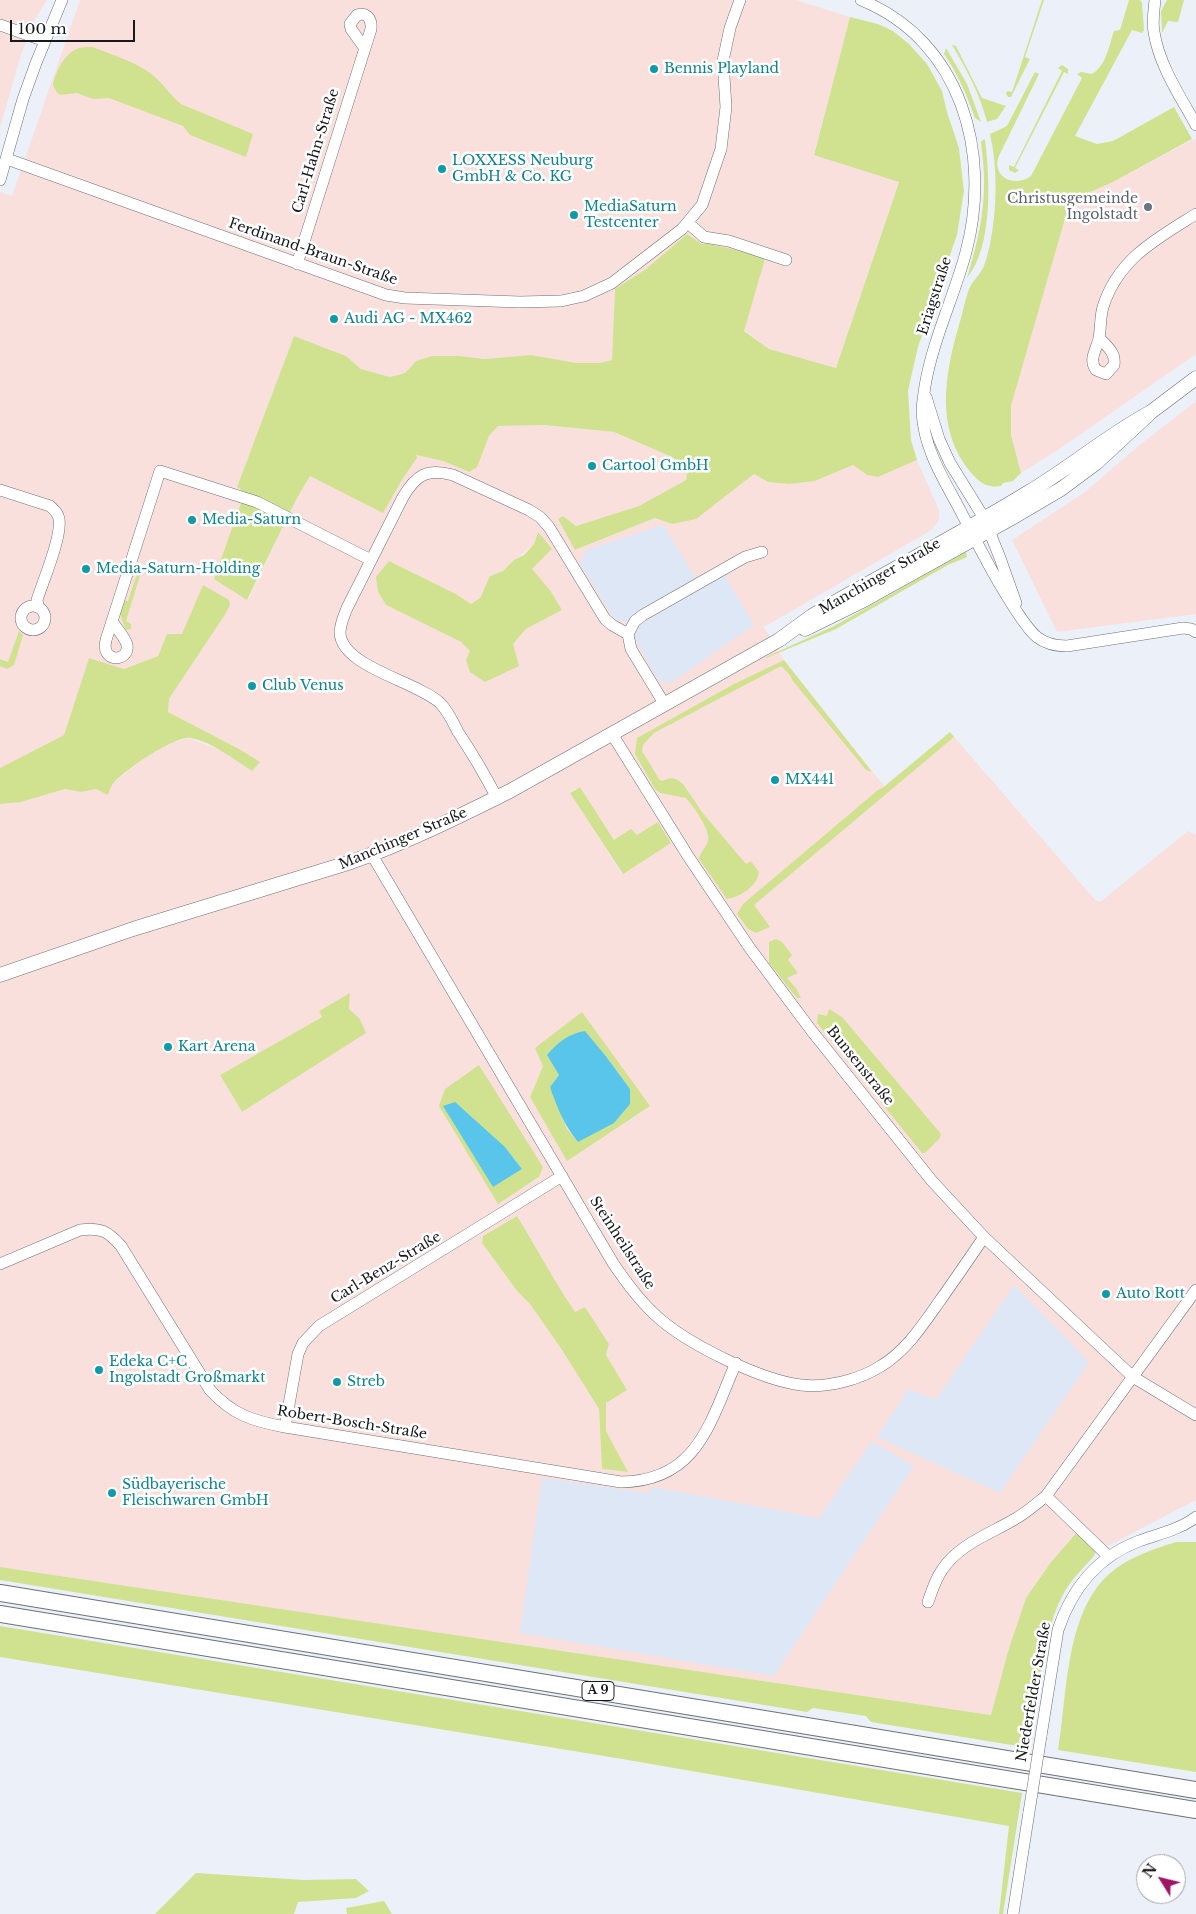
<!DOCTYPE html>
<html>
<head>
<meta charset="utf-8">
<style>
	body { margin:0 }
	#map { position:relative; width:1196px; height:1914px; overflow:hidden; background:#ecf1f9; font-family:"Libre Baskerville",serif }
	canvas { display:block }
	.north { position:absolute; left:1136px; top:1854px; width:50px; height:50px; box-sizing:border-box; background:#fff; border:1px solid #a2a3a4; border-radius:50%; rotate:306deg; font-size:14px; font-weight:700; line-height:20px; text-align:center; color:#17181b }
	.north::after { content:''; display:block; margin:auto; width:18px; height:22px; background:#9f1563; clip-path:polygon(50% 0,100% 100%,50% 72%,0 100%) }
	.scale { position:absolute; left:10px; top:20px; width:125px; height:22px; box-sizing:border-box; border:2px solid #17181b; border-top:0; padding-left:6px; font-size:15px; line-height:18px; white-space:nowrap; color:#17181b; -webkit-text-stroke:4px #fff; paint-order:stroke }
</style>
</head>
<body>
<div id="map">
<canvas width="1196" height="1914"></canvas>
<div class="north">N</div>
<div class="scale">100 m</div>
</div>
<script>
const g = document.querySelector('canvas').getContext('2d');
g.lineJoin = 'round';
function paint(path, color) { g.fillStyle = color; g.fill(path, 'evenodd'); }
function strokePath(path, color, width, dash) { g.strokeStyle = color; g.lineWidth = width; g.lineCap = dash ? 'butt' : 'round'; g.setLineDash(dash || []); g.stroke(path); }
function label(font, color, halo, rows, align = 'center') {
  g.font = font + ' "Libre Baskerville",serif'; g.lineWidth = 5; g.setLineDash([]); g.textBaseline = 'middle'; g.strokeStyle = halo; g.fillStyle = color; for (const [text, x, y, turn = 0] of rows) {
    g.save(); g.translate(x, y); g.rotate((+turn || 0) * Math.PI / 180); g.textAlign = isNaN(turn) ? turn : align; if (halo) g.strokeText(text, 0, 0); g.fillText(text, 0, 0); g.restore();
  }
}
const commercial = new Path2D(`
	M0,0H47L35,19L20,58L0,128Z
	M80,0H796L850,17L814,154L899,181L836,368L769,349L744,330L765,259L710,244H702L687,234L646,269L615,289L613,360L599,363H577L531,355L484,359L460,356L416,361L405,373L390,377L361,369L346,356L294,336L237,487L245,492L242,503L248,600L296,500L310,476L416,455L443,461L469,472L489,436L498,426L544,425L614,432L672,457L688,469L687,479L640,506L576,526L563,516L559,519L576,550L655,518L672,524L716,503L754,474L768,482L789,484L815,481L853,465L867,475L878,477L917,460L939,510V519L935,526L930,531L764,627L784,660L884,786L950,732L1095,900L1100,902L1188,831L1196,835V1500L1108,1546L1096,1551L1076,1532L1051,1562L1026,1598L1009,1648L992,1715L0,1567V804L21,802L65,789L81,792L113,783L143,759L160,749L174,742L189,738L223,751L252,771L239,749L168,713L169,699L226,613L230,605L182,634H167L158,656L124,669L89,658L64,735L0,768V192L12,196ZM538,532L531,569L550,590L561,610L526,629L513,644L470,651L461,642L386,605L378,592L389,561L456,594L471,605L480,598L490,576L503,571L534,544ZM580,787L614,840L637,836L622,874L570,792ZM350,993L349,1009L360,1019L365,1033L242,1112L220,1075L322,1017L319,1011ZM480,1065L539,1178L498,1203L440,1106L445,1089ZM543,1066L567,1160L530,1097ZM517,1216L536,1247L551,1275L575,1313L585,1307L609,1344L606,1355L626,1389L606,1403V1431L627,1472L602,1469L599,1409L562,1350L530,1304L517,1291L482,1243L483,1236Z
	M1196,138V354L1061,448L1021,473L1011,435V406L1065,219L1088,193L1113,182Z
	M1196,401V614L1057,632L1012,540L1085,492L1137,447Z`);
const built = new Path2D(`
	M663,525L698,582L628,622L615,620L580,564L586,550Z
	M724,574L754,625L671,683L658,680L635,639V633L640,625Z
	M1014,1285L1089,1362L1000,1493L877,1437L909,1389L936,1400Z
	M872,1441L914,1466L774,1676L520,1633L542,1478L647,1493L653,1487L819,1518Z`);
const green = new Path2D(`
	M1042,0H1044L1025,57L1030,59L1011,97H1008L1006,94L1007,91L1012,92Z
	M1129,0H1140L1142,3L1144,30L1142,33L1132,30L1075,136L1097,144L1113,141L1174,107L1192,139L1113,182L1088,193L1065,219L1011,406V435L1021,473L1013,481L1003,483L1001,486C983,489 975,478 965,465C934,421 947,365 961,318C964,307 966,295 971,285C974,280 979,275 982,270C986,263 988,252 990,244C997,209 998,169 990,134L1007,126L1035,72L1039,74L998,158C993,179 1016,187 1031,176L1082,78L1077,74L1081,72L1092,74C1106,66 1109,46 1114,31L1120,30Z
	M1167,0H1184L1178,22L1168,21L1162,33L1161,11Z
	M850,17L878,24L893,31L909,44L927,64L942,91L947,112L959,148L964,191L957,235L918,347L908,391L911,440L917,460L878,477L867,475L853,465L815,481L789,484L768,482L754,474L696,519L672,524L655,518L575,550L558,519L563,516L576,526L639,506L686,480L688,469L672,457L614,432L544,425L498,426L489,436L477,467L469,472L443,461L416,455L417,458L403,478L383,513L310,476L296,500L247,600L214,579L245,492L237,487L294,336L346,356L361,369L390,377L405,373L416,361L432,356H460L484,359L531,355L577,363H599L612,360L615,289L646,269L687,234L702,244H710L744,252L765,259L744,331L769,349L836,368L899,182L814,155Z
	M952,45L956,46L982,98L1006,106L997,119L987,122C980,94 967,70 952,45Z
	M93,47C114,56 139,62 156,78C165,86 171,96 181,104L253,134L246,157L190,135L183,126L109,98L93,99L77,93L61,95L57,93L53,85C55,73 64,54 77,49C81,47 88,47 93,47Z
	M946,48L967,84L981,122L975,118C967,96 958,74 944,54Z
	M1062,65L1068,69V74L1064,72L1015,168L1019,170L1015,173L1009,170V165L1014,167L1062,71L1058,68Z
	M984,139L985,140C990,179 993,246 967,278C977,245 985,212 984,178C984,166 982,154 981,142Z
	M538,532L552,549L532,569L550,590L562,610L526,629L513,644L519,666L485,682L470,672L466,660L470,651L461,642L386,605L378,592L376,577L389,561L456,594L471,604L480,598L490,576L503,571L514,560L524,555L534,544Z
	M966,552L967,557L948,565L836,629L766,658V657L834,626Z
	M139,568L142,569L126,621L131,624V629L126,630L120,614L124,600L128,601Z
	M203,585L229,600L230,605L226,613L169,699L168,712L239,749L260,762L252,771C233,759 214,743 191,738C176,735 121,772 112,785C110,788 109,792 108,795L96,789L81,792L65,789L21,802L0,804V768L64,735L89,658L124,669L158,656L167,634H182Z
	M19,631L23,635L14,665L7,669L0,666V659L8,662Z
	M784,660L872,772L866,770L793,681L789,674L781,666L654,733L643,745L642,751L659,779L662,781L670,778L676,779L683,784L702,812L746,864L751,861L759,872C757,887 740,897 727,899L699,859C700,852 706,848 708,841C711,830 693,806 686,798L660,793L655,789L635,754L637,738L734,684Z
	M950,732L954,737L754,905L770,927L756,933L748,929L737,914L743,904L878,790L884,787Z
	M580,787L614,840L631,829L637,835L658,822L671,843L623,874L570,793Z
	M776,939L782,942L792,955L788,960L798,973L787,978L796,988L801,998H797L769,963V942Z
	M350,993L349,1009L360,1019L366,1033L242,1112L220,1075L322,1017L319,1011Z
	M829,1009L842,1017L941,1134L940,1138L925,1153H922L817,1023L818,1014L827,1016Z
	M582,1012L650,1106L567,1161L530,1097L543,1066L535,1048ZM585,1031L605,1055L630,1089L578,1142L567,1129L550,1087L559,1075Z
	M479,1065L543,1167L539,1177L498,1204L439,1106L445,1089ZM505,1147L522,1169L492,1187Z
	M517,1216C537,1248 554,1281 575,1312L585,1307L609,1344L606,1355L627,1390L606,1403V1431L628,1472L602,1469L599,1409L562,1350L530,1304L517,1291L482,1243L483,1236Z
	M1077,1532L1096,1551L1094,1556C1084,1567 1073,1578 1065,1591C1042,1630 1037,1703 1030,1748L871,1722L866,1716L813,1708L807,1712L0,1580V1567L991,1715L1009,1648L1026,1598L1051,1562Z
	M1176,1542H1196V1772L1058,1750C1067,1697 1065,1619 1105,1578C1124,1559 1150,1550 1176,1542Z
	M0,1626L1022,1793L1003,1914H999L1009,1826L622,1759L0,1657Z
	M196,1873L304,1880L356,1879L369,1891L356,1898L298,1902L294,1914H155Z
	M384,1901L392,1914H347L346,1908Z`);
const water = new Path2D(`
	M585,1031L605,1055L630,1089V1104L614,1123L578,1142C564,1125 557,1107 550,1087L559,1075L547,1055C558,1042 568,1034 585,1031Z
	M455,1102L505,1147L522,1169L493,1187L443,1106Z`);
const minor = new Path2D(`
	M861,0C962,41 992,154 966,252C954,297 933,339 925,386C924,394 922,403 922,412C924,449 943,478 960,510C973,535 985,559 999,583C1005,593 1011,603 1017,612C1031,633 1039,646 1067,646L1183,628L1191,629L1196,632
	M1155,0C1154,10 1152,22 1154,32C1159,65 1180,96 1196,125
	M0,25L45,41
	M7,159L386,295L405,298L520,302L561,301L584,296L612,283L682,229L702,205L721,149L726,107L723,61L730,28L740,0
	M0,180L23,99L36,63L62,0
	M688,223L704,237L729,241L786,260
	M297,264L371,29C372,19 367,12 357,15L350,24L351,29L364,47
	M1099,338C1107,346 1116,353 1114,365L1106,374L1096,370C1088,359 1097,349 1099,338C1101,327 1100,317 1103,307C1118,259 1156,239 1196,214
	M926,397L939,439L950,463L984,518L1000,558L1016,603
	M0,490L50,506C54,510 58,512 59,519C62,537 43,581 37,600L38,606
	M21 618a12 12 0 1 1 24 0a12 12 0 1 1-24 0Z
	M112,621C116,628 125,637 127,645C130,662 100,664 106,640L160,471L257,502L371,560
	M628,634L635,621L643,615L745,557L762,552
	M612,734L688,856L749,947L811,1030L932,1181L984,1237L1133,1377L1196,1415
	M497,798C485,775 472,753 458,732C453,722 448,711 440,703C416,681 342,667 340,633C340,624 344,616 347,608L403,497C416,475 427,468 453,475L529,510L540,517L549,527L605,619L612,625L628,634L631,649L665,705
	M372,855L613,1263C627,1284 642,1304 661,1320C692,1346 761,1380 801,1385C827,1388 859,1380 881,1366C906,1351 922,1326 939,1302C954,1281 969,1259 984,1237
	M0,1264L80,1230C100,1227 108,1231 121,1246L210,1390C233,1415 253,1421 285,1427L621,1482C698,1481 710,1422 736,1363
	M285,1427L298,1354L303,1343L319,1326L562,1176
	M1046,1496L1108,1556
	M928,1602C932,1591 935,1580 942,1570C959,1544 990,1534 1015,1519C1026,1513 1036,1504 1046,1496L1196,1290
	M1041,1736L1058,1630C1072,1588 1097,1557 1139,1541C1158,1534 1179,1530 1196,1517
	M1013,1914L1029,1812`);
const major = new Path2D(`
	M805,629L864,600L1010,519L1061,489L1096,463L1151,412L1196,378
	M0,975L133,929L351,862C405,843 458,817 510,791L779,640L812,616L837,601C901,565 967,530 1029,492C1071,467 1108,435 1151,412`);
const highway = new Path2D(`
	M0,1593L1196,1790
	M0,1614L1196,1810`);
const minorBridge = new Path2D(`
	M1029,1812L1041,1736`);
const markers = [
	[654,69,5,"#0f9aa8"],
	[442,169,5,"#0f9aa8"],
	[1148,207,5,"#6b7280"],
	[574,215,5,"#0f9aa8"],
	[334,319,5,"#0f9aa8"],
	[592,466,5,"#0f9aa8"],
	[192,520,5,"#0f9aa8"],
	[86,569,5,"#0f9aa8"],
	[252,686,5,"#0f9aa8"],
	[775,780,5,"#0f9aa8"],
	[168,1047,5,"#0f9aa8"],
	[1106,1294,5,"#0f9aa8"],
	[99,1370,5,"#0f9aa8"],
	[337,1382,5,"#0f9aa8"],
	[112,1493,5,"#0f9aa8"]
];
const shields = [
	[598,1691,32]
];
const shieldNames = [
	["A 9",598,1691]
];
const cultureNames = [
	["Bennis Playland",664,69],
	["LOXXESS Neuburg",452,161],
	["GmbH & Co. KG",452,177],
	["MediaSaturn",584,207],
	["Testcenter",584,223],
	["Audi AG - MX462",344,319],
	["Cartool GmbH",602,466],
	["Media-Saturn",202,520],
	["Media-Saturn-Holding",96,569],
	["Club Venus",262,686],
	["MX441",785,780],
	["Kart Arena",178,1047],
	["Auto Rott",1116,1294],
	["Edeka C+C",109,1362],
	["Ingolstadt Großmarkt",109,1378],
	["Streb",347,1382],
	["Südbayerische",122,1485],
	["Fleischwaren GmbH",122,1501]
];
const streetNames = [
	["Carl-Hahn-Straße",316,151,-73],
	["Ferdinand-Braun-Straße",313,252,19],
	["Eriagstraße",935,296,-72],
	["Manchinger Straße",880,577,-30],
	["Manchinger Straße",403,839,-23],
	["Bunsenstraße",860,1066,51],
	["Steinheilstraße",622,1243,57],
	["Carl-Benz-Straße",386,1268,-31],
	["Robert-Bosch-Straße",352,1423,9],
	["Niederfelder Straße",1034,1692,-80]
];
const worshipNames = [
	["Christusgemeinde",1138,199],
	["Ingolstadt",1138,215]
];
paint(commercial, '#fae0dc');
paint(built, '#dee7f6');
paint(green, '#d0e290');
paint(water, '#59c5eb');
strokePath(minor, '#6c7077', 12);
strokePath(major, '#6c7077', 15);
strokePath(highway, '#6c7077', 18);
strokePath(minor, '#fff', 11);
strokePath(major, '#fff', 14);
strokePath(highway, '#fff', 16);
strokePath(minorBridge, '#6c7077', 12, []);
strokePath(minorBridge, '#fff', 11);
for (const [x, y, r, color] of markers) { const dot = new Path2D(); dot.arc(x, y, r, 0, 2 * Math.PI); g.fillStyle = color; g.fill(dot); strokePath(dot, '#fff', 2); }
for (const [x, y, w] of shields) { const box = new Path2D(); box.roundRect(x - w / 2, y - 9.5, w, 19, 4); g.fillStyle = '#fff'; g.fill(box); strokePath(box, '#17181b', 1); }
label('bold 12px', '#17181b', null, shieldNames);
label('14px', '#0d838f', '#fff', cultureNames, 'left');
label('14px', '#17181b', '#fff', streetNames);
label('14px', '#5b616d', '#fff', worshipNames, 'right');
</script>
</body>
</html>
